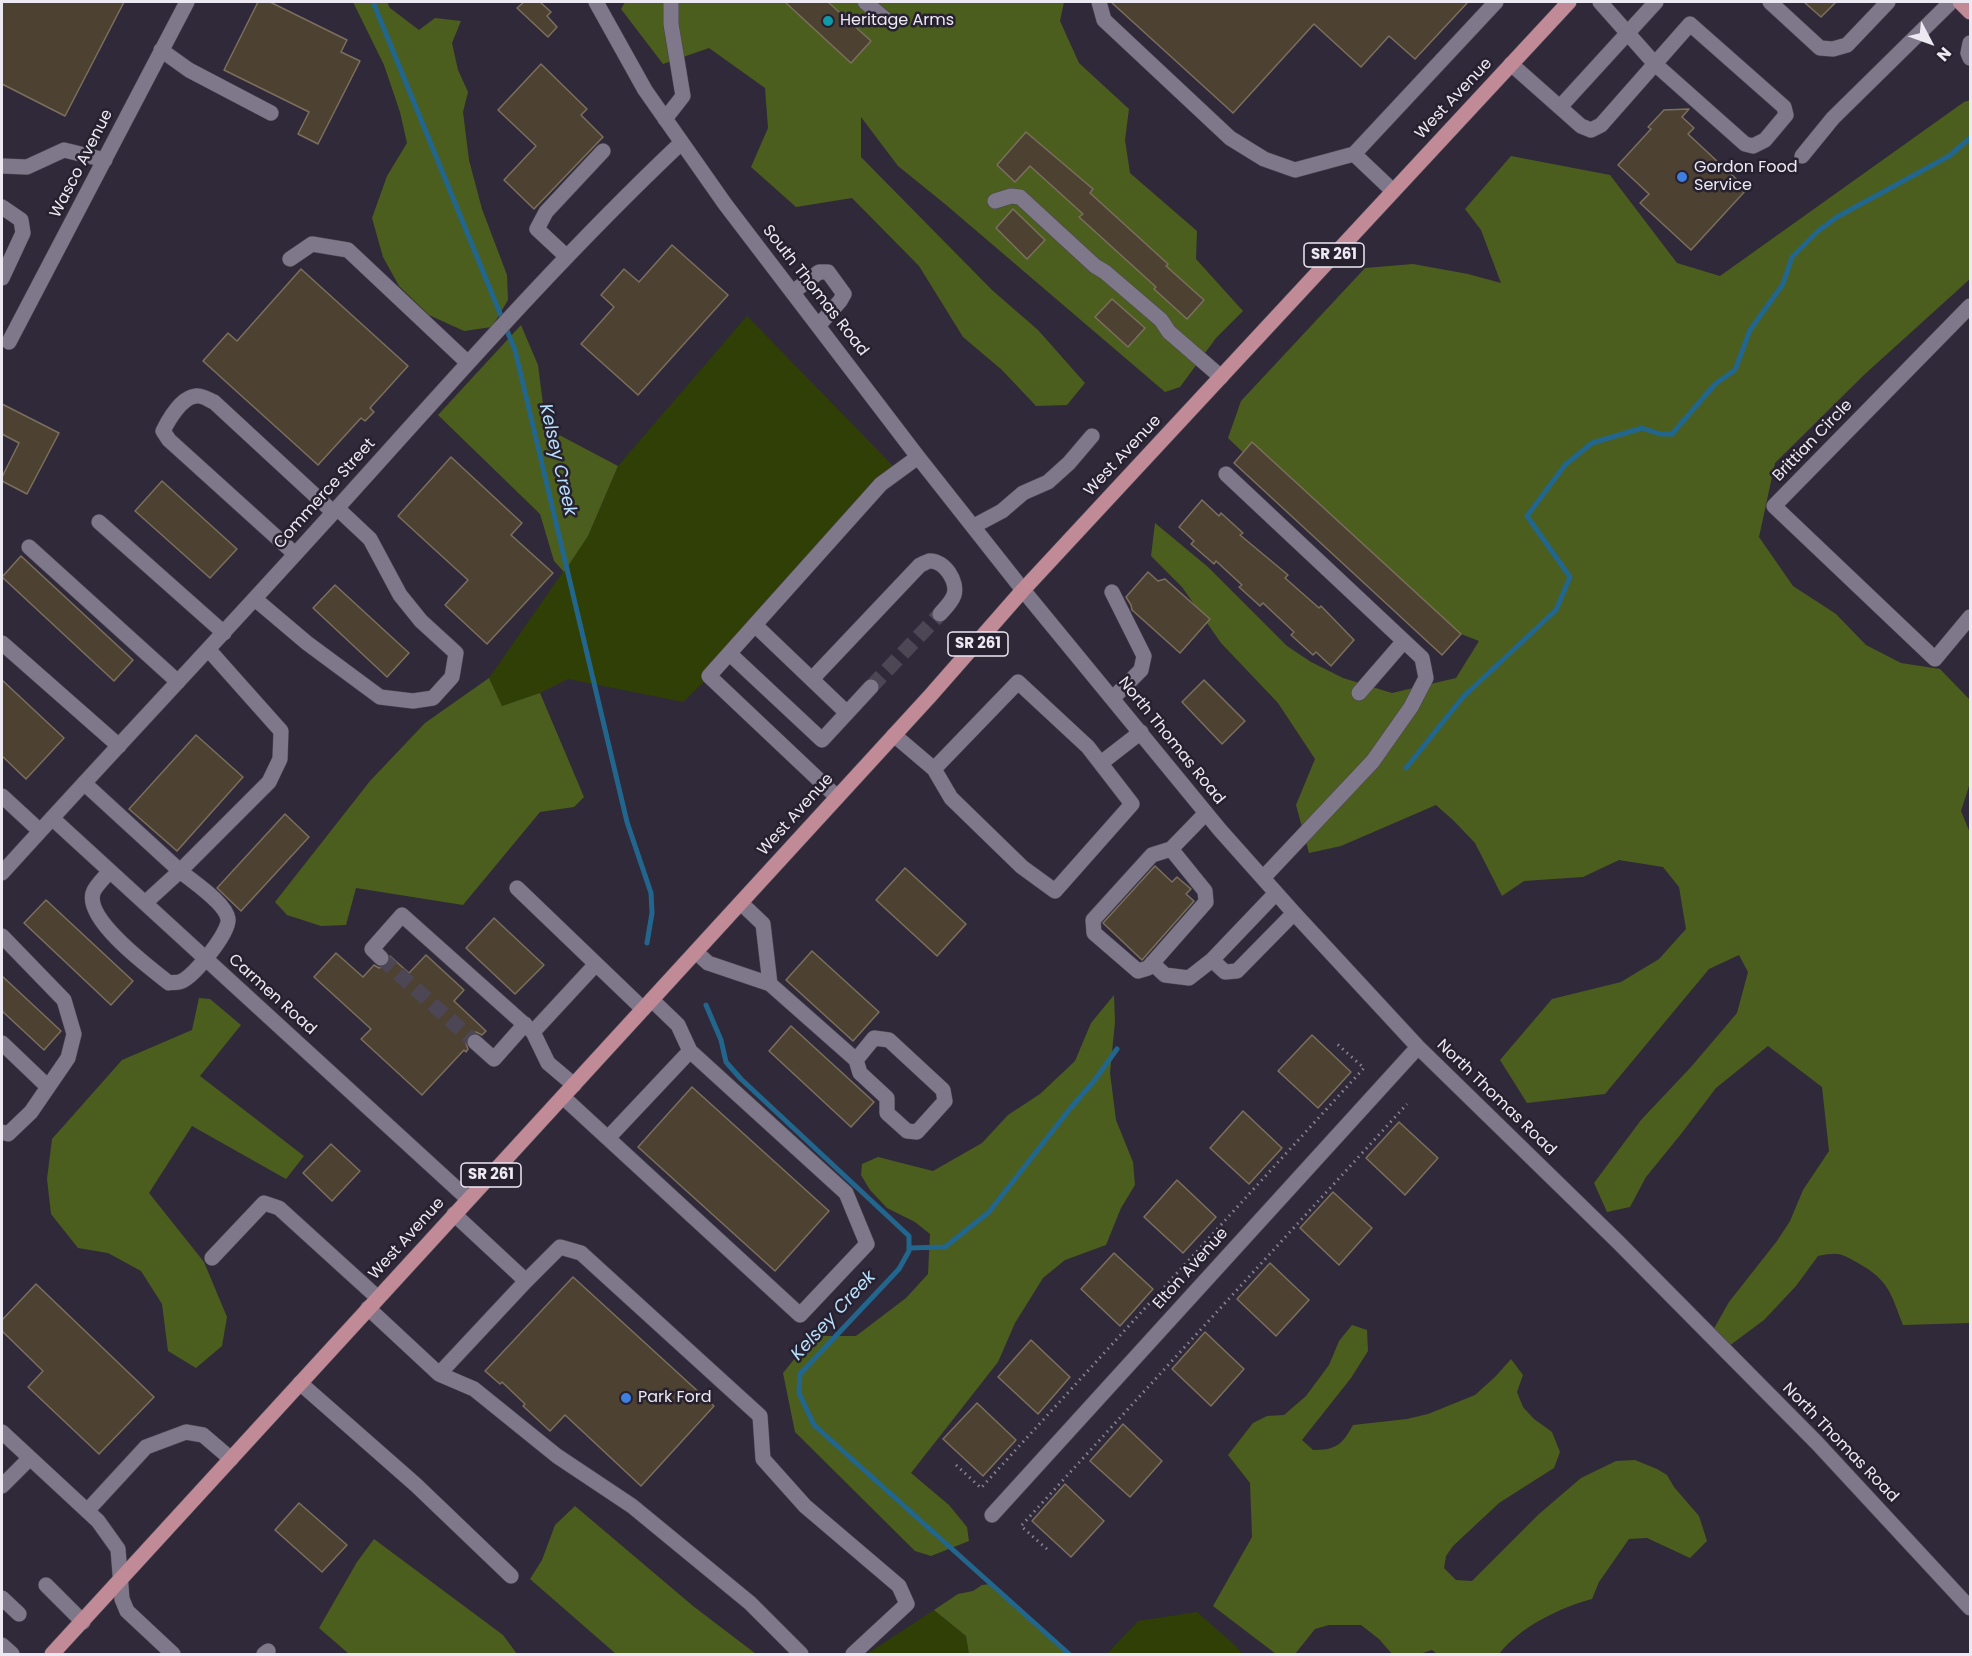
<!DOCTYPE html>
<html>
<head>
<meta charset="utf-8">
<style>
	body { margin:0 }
	#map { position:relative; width:1972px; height:1656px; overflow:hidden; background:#302939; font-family:Poppins,sans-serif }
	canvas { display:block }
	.frame { position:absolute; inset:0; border:3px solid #ede9f3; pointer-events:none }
	.north { position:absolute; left:1900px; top:12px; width:60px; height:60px; -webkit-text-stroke:4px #26202f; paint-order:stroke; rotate:131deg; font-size:16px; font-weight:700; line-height:24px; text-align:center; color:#ede9f3 }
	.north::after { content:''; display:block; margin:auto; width:21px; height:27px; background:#ede9f3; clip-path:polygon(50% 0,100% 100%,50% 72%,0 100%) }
</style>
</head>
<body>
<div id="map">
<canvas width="1972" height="1656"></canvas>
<div class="frame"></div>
<div class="north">N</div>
</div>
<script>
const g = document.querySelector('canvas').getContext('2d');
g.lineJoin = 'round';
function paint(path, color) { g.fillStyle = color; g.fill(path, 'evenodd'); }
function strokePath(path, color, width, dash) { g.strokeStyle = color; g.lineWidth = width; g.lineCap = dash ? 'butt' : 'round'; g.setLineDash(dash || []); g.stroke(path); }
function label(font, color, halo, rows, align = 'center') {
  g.font = font + ' Poppins,sans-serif'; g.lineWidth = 5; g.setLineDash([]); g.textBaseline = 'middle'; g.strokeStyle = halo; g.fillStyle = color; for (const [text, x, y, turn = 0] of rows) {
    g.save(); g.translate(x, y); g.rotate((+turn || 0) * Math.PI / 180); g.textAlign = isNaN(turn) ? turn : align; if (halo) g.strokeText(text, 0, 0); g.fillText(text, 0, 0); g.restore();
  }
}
const green = new Path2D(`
	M747,316L899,472L710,676L683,702L568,679L534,696L502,706L489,678L588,536L618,466Z
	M934,1610L966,1636L969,1654H867Z
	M1197,1612L1236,1646L1242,1654H1107L1138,1621Z`);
const forest = new Path2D(`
	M353,2H387L390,8L419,30L435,18L461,21L452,43L458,70L468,92L463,112L469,160L482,209L507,275L508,300L492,327L464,331L429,315L399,286L383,257L372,218L387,176L407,143L400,112L384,65Z
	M625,2H1064L1060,21L1079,63L1129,109L1125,140L1130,173L1197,231L1196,259L1243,311L1216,338L1180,387L1165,392L945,204L898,166L861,117V157L992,290L1038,330L1085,383L1067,405L1036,406L1002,370L963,337L919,266L852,198L796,207L751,167L768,128L765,88L709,48L663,64L621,9Z
	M1970,100V279L1865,374L1775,463L1759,537L1793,586L1836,614L1866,645L1901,663L1940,669L1970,700V783L1961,811L1970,833V1323L1903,1325C1891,1294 1889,1280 1858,1263C1840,1253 1839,1252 1818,1256L1796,1286L1764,1320L1729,1346L1712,1332L1729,1302L1777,1241L1790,1221L1803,1190L1829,1151L1822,1087L1768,1046L1716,1088L1681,1134L1646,1177L1630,1207L1607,1212L1594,1183L1641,1120L1691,1067L1737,1013L1748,972L1739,955L1709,969L1605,1094L1527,1103L1500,1060L1552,999L1621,982L1659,959L1686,929L1679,887L1663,867L1619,860L1583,877L1524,881L1502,896L1475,843L1454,821L1436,805L1341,846L1309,853L1296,805L1315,759L1278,703L1221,643L1182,587L1151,556L1155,523L1208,567L1287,646L1311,662L1343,678L1392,693L1456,678L1479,641L1461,634L1260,469L1228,438L1241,401L1365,268L1413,264L1468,274L1501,283L1481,230L1465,209L1511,156L1610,175L1677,263L1720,276L1964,102Z
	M521,325L538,365L546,428L618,466L588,536L564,572L554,561L540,514L438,415Z
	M489,678L502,706L540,693L584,797L574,807L540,812L463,905L356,888L346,925L321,926L287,915L275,902L370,781L425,723Z
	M1114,995L1115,1022L1110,1073L1116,1120L1133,1162L1135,1185L1121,1208L1106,1245L1065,1260L1043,1278L1015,1323L998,1362L911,1473L949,1505L967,1527L969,1541L931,1556L915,1551L795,1432L783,1373L813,1336H856L906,1298L928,1274L930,1234L915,1222L887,1208L870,1190L861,1175L862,1164L878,1157L933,1171L982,1143L1008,1115L1040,1094L1075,1061L1091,1023Z
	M199,998L210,999L241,1025L200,1076L304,1156L286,1179L192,1126L149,1193L204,1262L227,1317L222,1346L196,1368L168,1351L162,1304L141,1271L108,1253L78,1248L51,1214L47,1179L52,1139L122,1060L192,1030Z
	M1352,1325L1367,1330L1368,1351L1351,1378L1302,1440L1313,1450C1336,1450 1342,1445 1353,1425L1407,1419L1428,1414L1475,1395L1496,1376L1511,1359L1523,1375L1517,1392L1523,1407L1534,1419L1552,1432L1560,1452L1554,1468L1499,1503L1453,1546L1446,1556L1444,1568L1456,1580L1472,1581L1539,1514L1581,1478L1616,1461L1635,1460L1657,1469L1667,1475L1674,1487L1699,1516L1707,1541L1690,1558L1647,1538L1629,1539L1599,1582L1592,1599C1559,1608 1520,1627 1499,1654H1437L1432,1650L1420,1654H1392L1379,1639L1361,1625H1329L1315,1629L1295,1654H1276L1213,1606L1252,1537L1250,1483L1228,1455L1253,1423L1267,1416L1284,1415L1306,1396L1329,1365L1339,1341Z
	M575,1506L693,1606L756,1654H616L530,1579L542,1560L555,1525Z
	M374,1539L503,1635L517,1654H349L319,1628L357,1562Z
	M991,1584L1069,1654H969L966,1636L934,1610L958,1594L973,1591L982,1585Z`);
const stream = new Path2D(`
	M373,2L515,350L627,822L651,893L652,913L647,943
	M1406,768L1463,697L1556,610L1570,577L1527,516L1565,465L1592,443L1642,428L1660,434H1672L1715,384L1735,370L1750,330L1783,284L1792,257L1818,231L1837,217L1949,156L1970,138
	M706,1005L721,1040L726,1062L741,1079L909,1236V1251L899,1269L800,1374L799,1393L814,1425L1069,1654
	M909,1248L945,1247L989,1212L1069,1110L1094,1081L1117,1049`);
const building = new Path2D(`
	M2,2H124L65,116L2,84Z
	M258,2H270L347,40L341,52L360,61L318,144L298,134L309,112L224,70Z
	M524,2H540L551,12L547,16L557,27L548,37L517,8Z
	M785,2H828L871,41L851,63Z
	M1111,2H1468L1415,59L1389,36L1361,67L1314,24L1233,113Z
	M1804,2H1836L1821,17Z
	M541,64L587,109L581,115L603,137L534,209L504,180L536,146L498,110Z
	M1689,109L1682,117L1694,128L1688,134L1747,189L1691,250L1640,203L1649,194L1618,165L1651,129L1648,127L1664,110Z
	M1026,132L1093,189L1090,193L1168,264L1166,266L1204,300L1187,319L1154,289L1156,287L1079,217L1083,214L1030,166L1015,182L997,165Z
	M1013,209L1045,240L1027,259L996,228Z
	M672,245L728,295L638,395L581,344L614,307L601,295L624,269L639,282Z
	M301,269L408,366L370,408L374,412L365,421L361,418L318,465L203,361L228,333L237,341Z
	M1112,299L1145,328L1128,347L1095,317Z
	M2,404L59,433L27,494L2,481V477L19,443L2,434Z
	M1252,442L1461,634L1442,655L1234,463Z
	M451,457L522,523L511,535L553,573L487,644L445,605L468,580L398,516Z
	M162,481L237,549L210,578L135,511Z
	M1202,500L1219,516L1221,513L1243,533L1240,535L1288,575L1285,578L1319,608L1321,606L1354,640L1331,666L1316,652L1313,655L1291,635L1294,632L1263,603L1260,606L1239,587L1242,585L1216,561L1214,564L1191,544L1194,541L1179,527Z
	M21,556L133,660L114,681L2,577Z
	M1148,572L1158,581L1165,579L1210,619L1180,653L1132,610L1131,605L1126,597Z
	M335,585L409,653L387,677L313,608Z
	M2,680L64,738L26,779L2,756Z
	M1204,680L1245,721L1222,744L1182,702Z
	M196,735L243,777L177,851L129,809Z
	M285,814L309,837L241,911L217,888Z
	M1155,866L1172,882L1177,877L1191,889L1186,894L1194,901L1142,960L1103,923Z
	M905,868L966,924L937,956L876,900Z
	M46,900L133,981L111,1005L24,923Z
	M494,918L544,965L515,994L466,948Z
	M812,951L879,1012L853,1041L786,980Z
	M336,953L363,977L374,965L379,968L387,965L390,956L409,973L426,955L464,990L454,1001L486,1031L482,1035L476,1032L468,1035L465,1041L468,1049L466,1052L464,1050L422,1095L361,1039L371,1029L314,977Z
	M2,976L61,1031L44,1050L2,1011Z
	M791,1026L874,1102L851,1127L769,1051Z
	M1312,1035L1351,1072L1318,1108L1278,1071Z
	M692,1087L829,1211L775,1271L638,1147Z
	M1243,1111L1282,1148L1249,1184L1210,1148Z
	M1399,1122L1438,1158L1405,1195L1366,1158Z
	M331,1144L360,1171L332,1201L303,1173Z
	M1177,1180L1216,1217L1183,1253L1144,1217Z
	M1333,1192L1372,1228L1339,1265L1300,1228Z
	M1114,1253L1153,1289L1120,1326L1081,1289Z
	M1270,1263L1309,1300L1276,1336L1237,1299Z
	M573,1277L714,1406L641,1486L565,1415L550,1431L523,1406L525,1404L502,1382L500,1384L485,1371Z
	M36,1284L154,1397L99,1454L28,1387L43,1371L2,1331V1320Z
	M1205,1332L1244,1369L1211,1406L1172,1369Z
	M1031,1340L1070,1377L1038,1414L998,1377Z
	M977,1403L1016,1440L983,1476L943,1439Z
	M1123,1424L1162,1461L1130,1497L1090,1461Z
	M1065,1484L1104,1521L1071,1557L1032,1521Z
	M299,1503L347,1545L322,1572L275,1530Z`);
const minorTunnel = new Path2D(`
	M871,687L940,614
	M381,958L475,1042`);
const path = new Path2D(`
	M956,1465L981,1488L1364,1068L1337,1044
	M1047,1549L1021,1526L1407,1104`);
const minor = new Path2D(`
	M596,2L645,90L725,204L918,457L1023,590L1220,830L1294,913L1418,1047L1618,1242L1817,1443L1970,1608
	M865,2L885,19
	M1099,2L1104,20L1230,138L1264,159L1295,170L1354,154
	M1770,2L1820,48L1833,49L1847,45L1888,2
	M1970,43L1968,53L1970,58
	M161,50L189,70L271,113
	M1511,64L1581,126L1591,130L1601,125L1690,24L1784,107L1786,115L1765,140L1753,146L1745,144L1655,64L1600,2
	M1560,107L1656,2
	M665,119L683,96L671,24V2
	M1802,156L1833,118L1951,2
	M2,166L27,167L64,150L105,160
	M1393,191L1354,154L1496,2
	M995,201L1011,196L1020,197L1095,266L1105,272L1161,320L1169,332L1221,377
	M2,207L21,220L23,233L2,278
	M567,257L537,229L546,212L603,151
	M290,259L312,244L348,250L468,363
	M793,292L819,272H828L844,294L840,301L819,325
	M1970,306L1774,506L1935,659L1970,617
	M9,342L187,2
	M1226,474L1422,658L1426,678L1411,707L1373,761L1263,878
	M99,522L224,633
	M974,526L1002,511L1023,493L1048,482L1069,463L1092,436
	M29,547L178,682
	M295,554L169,440L163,431C169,419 182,397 196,396C202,395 209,400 214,402L333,512
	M1112,592L1144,656L1141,670L1113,698
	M255,599L307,643L380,697L413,701L433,698L452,677L456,653L421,621L400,595L370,539L337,508
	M756,626L847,713
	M2,643L119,746
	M730,654L822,740L871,687
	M812,679L920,565C923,564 926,562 929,561C945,560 958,582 954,595C951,603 945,608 940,614
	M1359,693L1404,641
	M894,735L934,769L951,798L1022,867L1055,891L1132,804L1088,747L1018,682L934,769
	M1101,763L1141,732
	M84,783L180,871L269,782L280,759L281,731L208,649
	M2,796L40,831
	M837,797L709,676L881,484L918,457
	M52,818L468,1199
	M1171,849L1205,891L1206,902L1148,968L1138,971L1094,933L1093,920L1152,855L1171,849L1206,813
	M110,871C105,877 95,886 93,893C85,920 150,968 169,983C172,982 179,983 182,981C194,976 230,932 228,919C226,903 193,882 180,871L145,903
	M2,873C107,757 215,643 320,527C438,397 553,264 681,143
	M517,888L643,1009
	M1276,893L1212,960L1225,972L1237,971L1294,913
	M741,903L763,924L770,984L856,1060L874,1038L889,1040L943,1090L945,1101L917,1132L907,1131L887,1113V1098L860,1073L856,1060
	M2,936L64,1000L74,1034L68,1058L31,1112L8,1134L2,1132
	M696,952L708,963L770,984
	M381,958L372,949L402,915L533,1032L548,1063L574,1085
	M1152,963L1165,975L1189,978L1212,960
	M533,1032L596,964
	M475,1042L494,1059L525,1024
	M2,1043L48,1087
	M563,1097L800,1315L867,1244L846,1193L690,1051L678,1025L652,1000
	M608,1138L690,1051
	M212,1258L264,1203L279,1208L378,1298
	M526,1281L560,1247L581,1253L760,1416L763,1459L805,1506L899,1586L907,1604L853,1654
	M368,1308L439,1374L526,1281L454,1214
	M439,1374L474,1389L557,1456L632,1506L750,1603L801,1654
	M300,1383L416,1485L511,1576
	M2,1432L98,1521L118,1549L122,1599L127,1611L173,1654
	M2,1486L30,1458
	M87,1511L146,1447L186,1432L203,1435L231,1459
	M992,1515L1418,1047
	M46,1585L83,1622
	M2,1598L19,1614
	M2,1645L12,1654
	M264,1654L268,1651`);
const major = new Path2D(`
	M1960,2L1970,12
	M52,1654L930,696L1023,590L1569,2`);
const markers = [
	[828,21,6,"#0f9aa8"],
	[1682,177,6,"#3f7fe0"],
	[626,1398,6,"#3f7fe0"]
];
const shields = [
	[1334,255,60],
	[978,644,60],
	[491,1175,60]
];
const shieldNames = [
	["SR 261",1334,255],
	["SR 261",978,644],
	["SR 261",491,1175]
];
const poiNames = [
	["Heritage Arms",840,21],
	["Gordon Food",1694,168],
	["Service",1694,186],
	["Park Ford",638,1398]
];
const streetNames = [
	["West Avenue",1454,99,-47],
	["Wasco Avenue",82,164,-63],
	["South Thomas Road",815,291,52],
	["Brittian Circle",1813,441,-46],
	["West Avenue",1123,456,-47],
	["Commerce Street",325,494,-48],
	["North Thomas Road",1171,741,51],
	["West Avenue",796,815,-48],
	["Carmen Road",272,995,42],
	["North Thomas Road",1496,1098,44],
	["West Avenue",407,1239,-48],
	["Elton Avenue",1191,1269,-48],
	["North Thomas Road",1840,1443,46]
];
const waterNames = [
	["Kelsey Creek",557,460,77],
	["Kelsey Creek",834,1316,-47]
];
paint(green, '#303f06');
paint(forest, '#4b5e1d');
strokePath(stream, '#22668e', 5);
paint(building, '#4d4232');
strokePath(building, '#7b6f5e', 1.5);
strokePath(minorTunnel, '#4c4655', 15, [15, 8]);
strokePath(minor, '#4b4653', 16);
strokePath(major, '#4b4653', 16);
strokePath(path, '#8b8592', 3, [1.5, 4.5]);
strokePath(minor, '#7f778a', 15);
strokePath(major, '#c08a96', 15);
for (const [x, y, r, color] of markers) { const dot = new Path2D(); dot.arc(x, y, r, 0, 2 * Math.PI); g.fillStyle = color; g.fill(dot); strokePath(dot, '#26202f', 2); }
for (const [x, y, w] of shields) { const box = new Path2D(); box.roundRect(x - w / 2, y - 12, w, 24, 4.5); g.fillStyle = '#26202f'; g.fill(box); strokePath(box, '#ede9f3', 1.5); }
label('bold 15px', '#ede9f3', null, shieldNames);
label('16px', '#ede9f3', '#26202f', poiNames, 'left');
label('16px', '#ede9f3', '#26202f', streetNames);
label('italic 18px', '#b7e0fd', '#26202f', waterNames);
</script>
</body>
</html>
